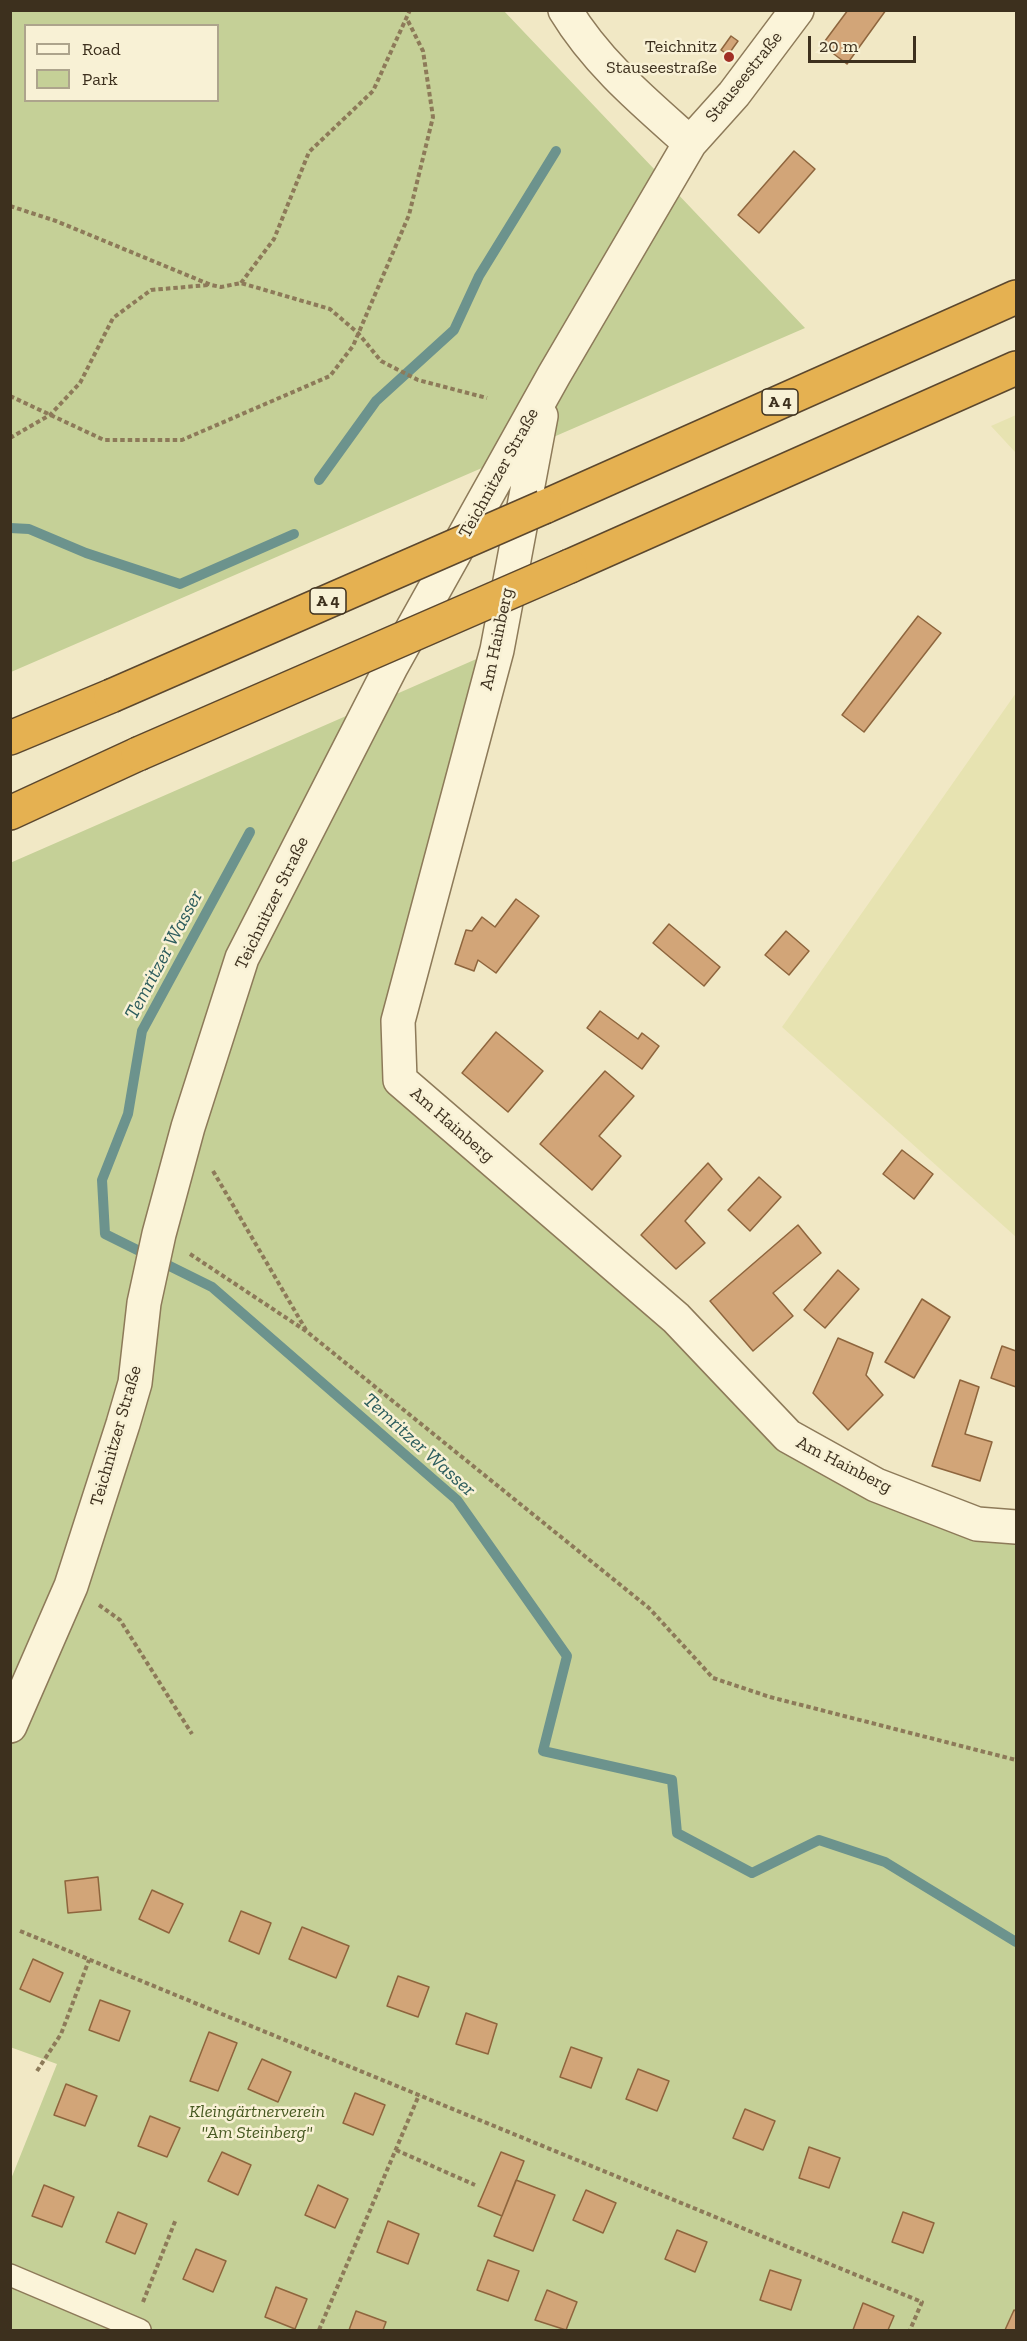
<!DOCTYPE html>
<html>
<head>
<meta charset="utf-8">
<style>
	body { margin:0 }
	#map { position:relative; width:1027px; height:2341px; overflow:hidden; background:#f1e8c5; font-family:"Zilla Slab",serif }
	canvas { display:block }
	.frame { position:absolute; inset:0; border:12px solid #3d301e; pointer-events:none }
	.legend { position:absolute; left:24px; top:24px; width:195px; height:78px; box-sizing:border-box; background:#f8f1d5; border:2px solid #ada48c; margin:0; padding:8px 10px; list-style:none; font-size:18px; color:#3d301e }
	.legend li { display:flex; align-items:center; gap:12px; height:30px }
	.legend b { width:30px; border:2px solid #ada48c }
	.scale { position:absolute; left:808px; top:36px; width:108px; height:27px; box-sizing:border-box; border:3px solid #3d301e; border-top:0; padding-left:8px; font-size:18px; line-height:21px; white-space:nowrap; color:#3d301e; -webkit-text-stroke:4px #f8f1d5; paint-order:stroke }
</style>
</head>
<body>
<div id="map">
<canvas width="1027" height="2341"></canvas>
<div class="frame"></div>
<ul class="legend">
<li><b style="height:8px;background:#fbf4d9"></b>Road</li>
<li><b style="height:16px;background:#c5d097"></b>Park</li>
</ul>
<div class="scale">20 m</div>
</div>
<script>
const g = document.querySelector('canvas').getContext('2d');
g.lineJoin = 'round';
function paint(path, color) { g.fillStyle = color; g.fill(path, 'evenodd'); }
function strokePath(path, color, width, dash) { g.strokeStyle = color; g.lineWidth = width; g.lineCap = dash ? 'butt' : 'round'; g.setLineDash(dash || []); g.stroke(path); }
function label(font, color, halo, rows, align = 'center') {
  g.font = font + ' "Zilla Slab",serif'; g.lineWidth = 5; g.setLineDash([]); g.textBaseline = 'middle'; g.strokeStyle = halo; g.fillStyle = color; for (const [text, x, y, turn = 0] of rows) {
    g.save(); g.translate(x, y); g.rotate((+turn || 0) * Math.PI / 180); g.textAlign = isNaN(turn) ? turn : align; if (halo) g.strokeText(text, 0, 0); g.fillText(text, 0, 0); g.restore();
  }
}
const farmland = new Path2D(`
	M1016,415V453L991,426Z
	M1016,693V1237L782,1027Z`);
const green = new Path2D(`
	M11,11H504L805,328L11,672ZM26,26H218V100H26Z
	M497,650L400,1080L788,1436L1016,1527V2330H11V2179L57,2064L10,2047V863Z`);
const stream = new Path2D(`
	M319,480L376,401L454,330L479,276L556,151
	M10,528L29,529L86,553L180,584L294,534
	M250,832L142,1031L128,1114L102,1180L105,1234L212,1287L457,1500L567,1656L543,1751L672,1780L677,1833L752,1873L819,1840L885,1862L1016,1942`);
const building = new Path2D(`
	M848,10H886L847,64L822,45Z
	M731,36L738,41L728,55L721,50Z
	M794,151L815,169L759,233L738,215Z
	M918,616L941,633L864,732L842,715Z
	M516,899L539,916L496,973L478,960L474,971L455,964L466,930L472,931L482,917L495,927Z
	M669,924L720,967L704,986L653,943Z
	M786,931L809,951L789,975L765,955Z
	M600,1011L638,1039L642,1033L659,1046L642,1069L587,1028Z
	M496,1032L543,1071L508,1112L462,1073Z
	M605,1071L634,1096L599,1136L621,1156L592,1190L540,1144Z
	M902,1150L933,1174L914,1199L883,1174Z
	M708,1163L722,1179L685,1221L705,1243L676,1269L641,1235Z
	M759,1177L781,1197L750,1231L728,1210Z
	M798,1225L821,1253L773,1293L793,1316L753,1351L710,1301Z
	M838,1270L859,1289L825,1328L804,1310Z
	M922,1299L950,1317L914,1378L885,1362Z
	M838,1338L873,1353L866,1375L883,1395L848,1430L813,1393Z
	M1002,1346L1016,1351V1387L991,1378Z
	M960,1380L979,1387L965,1434L992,1442L980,1481L932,1466Z
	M98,1877L101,1910L68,1913L65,1881Z
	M152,1890L183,1904L169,1933L139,1919Z
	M241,1911L271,1923L259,1954L229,1941Z
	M302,1927L349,1946L336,1978L289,1959Z
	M33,1959L63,1973L50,2002L20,1989Z
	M398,1976L429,1987L418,2017L387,2006Z
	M100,2000L130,2011L119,2041L89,2030Z
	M466,2013L497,2024L488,2054L456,2044Z
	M209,2032L237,2043L218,2091L190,2081Z
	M571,2047L602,2058L591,2088L560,2077Z
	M262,2059L291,2072L278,2102L248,2089Z
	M638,2069L669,2081L657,2111L626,2099Z
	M66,2084L97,2096L85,2126L54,2115Z
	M355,2093L385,2105L373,2135L343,2123Z
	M745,2109L775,2121L763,2150L733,2138Z
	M150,2116L180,2128L167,2157L138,2146Z
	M809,2147L840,2158L829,2188L799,2178Z
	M222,2152L251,2165L238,2195L208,2181Z
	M501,2152L524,2161L502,2216L478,2206Z
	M516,2180L555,2195L533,2251L494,2236Z
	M44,2185L74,2197L62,2227L32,2216Z
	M318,2185L348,2199L335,2228L305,2215Z
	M586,2190L616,2203L603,2233L573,2220Z
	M118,2212L147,2224L135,2254L106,2242Z
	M903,2212L934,2223L923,2253L892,2242Z
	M388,2221L419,2234L408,2264L377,2252Z
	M677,2230L707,2242L695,2272L665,2259Z
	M196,2249L226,2261L213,2292L183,2279Z
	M488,2260L519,2271L508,2301L477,2290Z
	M770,2270L801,2280L791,2310L760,2300Z
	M276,2287L307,2299L295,2329L265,2317Z
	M547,2290L577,2302L566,2330L535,2320Z
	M863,2303L894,2316L888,2330H853Z
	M1014,2310L1016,2311V2330H1005Z
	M356,2311L386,2322L383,2330H349Z`);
const path = new Path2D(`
	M10,206L56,221L211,285L221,287L241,283L330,309L358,333L381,361L418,380L487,398
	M241,283L274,239L309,152L373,91L410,10
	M10,396L104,440H182L330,376L353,346L409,215L433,117L423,51L407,19
	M10,438L50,415L80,383L113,318L151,290L208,285
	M213,1171L306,1330
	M190,1254L306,1331L649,1608L713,1678L770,1697L1016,1760
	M99,1605L120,1620L192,1734
	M20,1931L922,2302L910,2330
	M37,2071L61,2034L89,1960
	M396,2150L475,2185
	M143,2302L176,2219
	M319,2330L419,2095`);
const service = new Path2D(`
	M10,2275L140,2330`);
const minor = new Path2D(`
	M565,10C597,63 644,102 690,143
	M541,416L497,650L398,1021L400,1080L676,1318L788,1436L876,1485L977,1524L1016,1527
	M10,1726L71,1586L123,1424L135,1383L144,1303L159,1234L188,1127L242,958L391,667L554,375L690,143L734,94L797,10`);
const motorway = new Path2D(`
	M544,507L1016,297
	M570,566L1016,368
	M10,738L111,696
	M10,813L138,754`);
const motorwayBridge = new Path2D(`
	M111,696L544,507
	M138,754L570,566`);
const markers = [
	[729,57,6,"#a12f25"]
];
const shields = [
	[780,402,36],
	[328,601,36]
];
const shieldNames = [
	["A 4",780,402],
	["A 4",328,601]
];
const poiNames = [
	["Teichnitz",717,47],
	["Stauseestraße",717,68]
];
const streetNames = [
	["Stauseestraße",744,77,-51],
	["Teichnitzer Straße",499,473,-61],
	["Am Hainberg",497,639,-78],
	["Teichnitzer Straße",272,903,-64],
	["Am Hainberg",452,1125,41],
	["Teichnitzer Straße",116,1436,-74],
	["Am Hainberg",844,1465,27]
];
const parkNames = [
	["Kleingärtnerverein",257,2112],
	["\"Am Steinberg\"",257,2133]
];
const waterNames = [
	["Temritzer Wasser",164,955,-62],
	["Temritzer Wasser",419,1445,42]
];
paint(farmland, '#e7e3b1');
paint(green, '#c5d097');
strokePath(stream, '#6c938d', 10);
paint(building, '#d2a578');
strokePath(building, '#8e653d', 1.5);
strokePath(service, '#8d7a59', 24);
strokePath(minor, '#8d7a59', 36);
strokePath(motorway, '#5b472e', 36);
strokePath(path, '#8d7a59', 4, [4.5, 3]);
strokePath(service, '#fbf4d9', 21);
strokePath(minor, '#fbf4d9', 33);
strokePath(motorway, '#e5b151', 33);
strokePath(motorwayBridge, '#5b472e', 36, []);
strokePath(motorwayBridge, '#e5b151', 33);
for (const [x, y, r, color] of markers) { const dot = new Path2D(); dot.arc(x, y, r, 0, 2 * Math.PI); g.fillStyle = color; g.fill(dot); strokePath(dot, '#f8f1d5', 2); }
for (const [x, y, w] of shields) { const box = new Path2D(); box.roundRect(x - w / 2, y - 13, w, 26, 4.5); g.fillStyle = '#f8f1d5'; g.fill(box); strokePath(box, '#3d301e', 1.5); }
label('bold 16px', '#3d301e', null, shieldNames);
label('18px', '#3d301e', '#f8f1d5', poiNames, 'right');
label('18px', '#3d301e', '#f8f1d5', streetNames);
label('italic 18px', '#485a23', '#f8f1d5', parkNames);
label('italic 20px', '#2c5c5d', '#f8f1d5', waterNames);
</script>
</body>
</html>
